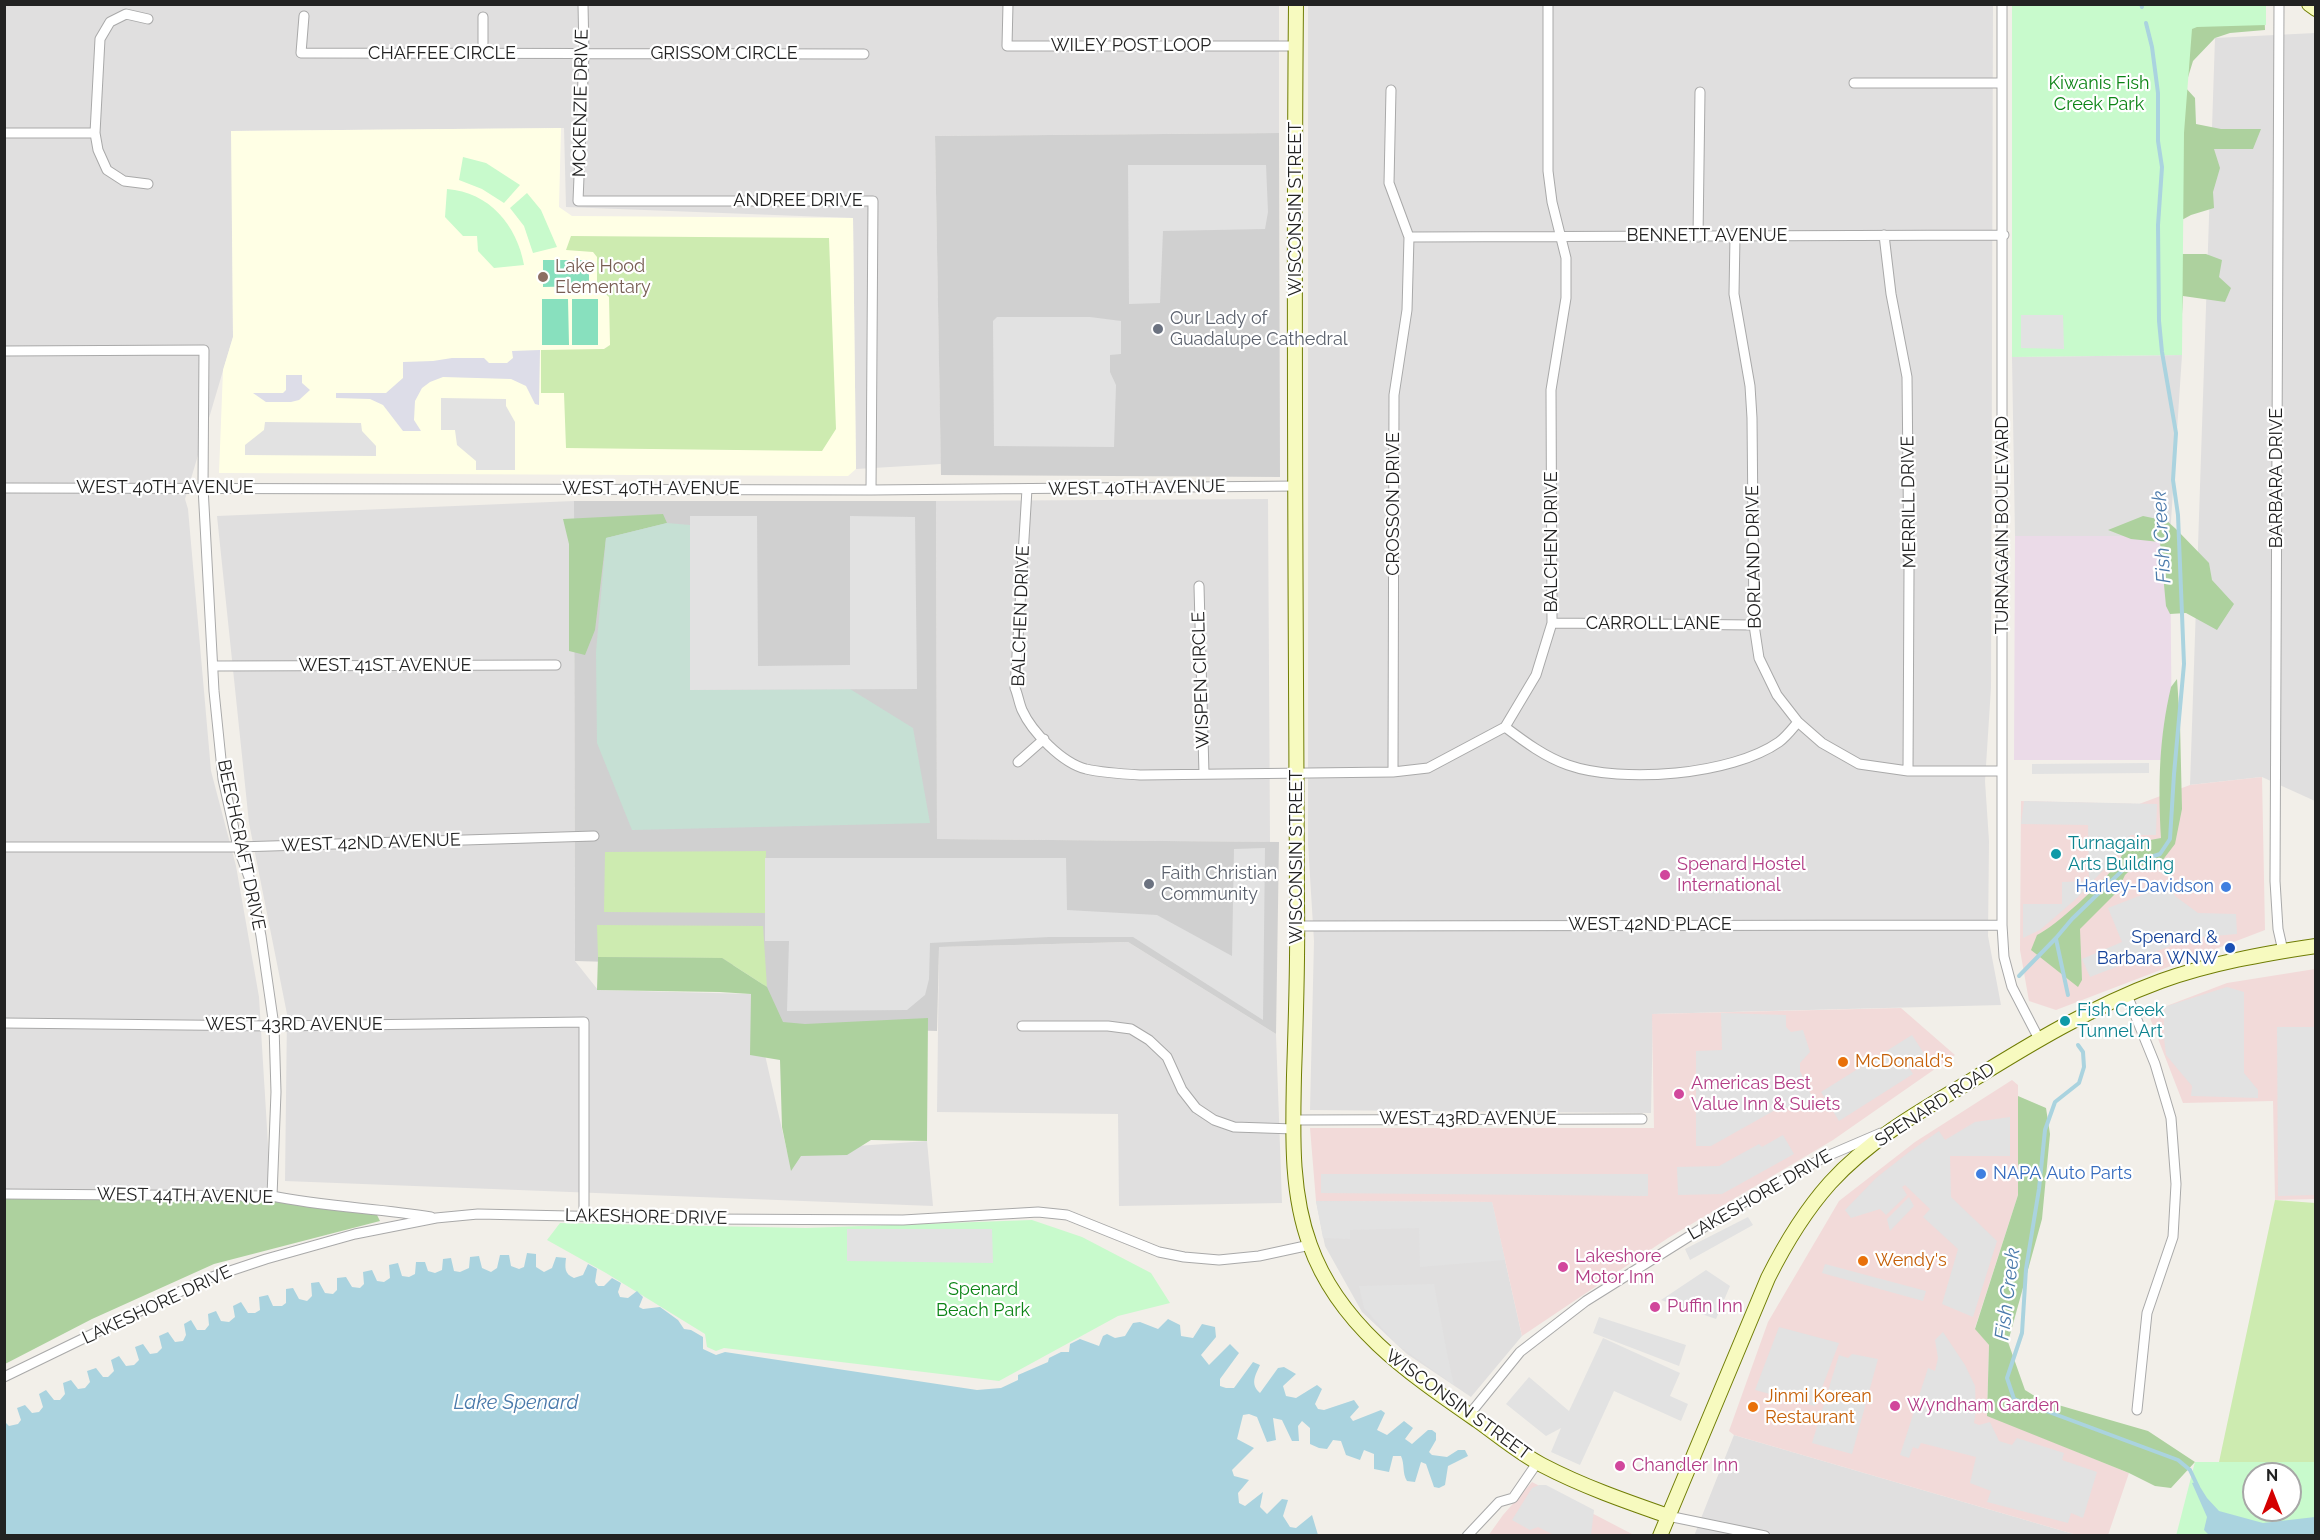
<!DOCTYPE html>
<html>
<head>
<meta charset="utf-8">
<style>
	body { margin:0 }
	#map { position:relative; width:2320px; height:1540px; overflow:hidden; background:#f2efe9; font-family:Raleway,sans-serif }
	canvas { display:block }
	.frame { position:absolute; inset:0; border:6px solid #222; pointer-events:none }
	.north { position:absolute; left:2242px; top:1462px; width:60px; height:60px; box-sizing:border-box; background:#fff; border:2px solid #a7a7a7; border-radius:50%; rotate:0deg; font-size:16px; font-weight:700; line-height:24px; text-align:center; color:#222 }
	.north::after { content:''; display:block; margin:auto; width:21px; height:27px; background:#d40000; clip-path:polygon(50% 0,100% 100%,50% 72%,0 100%) }
</style>
</head>
<body>
<div id="map">
<canvas width="2320" height="1540"></canvas>
<div class="frame"></div>
<div class="north">N</div>
</div>
<script>
const g = document.querySelector('canvas').getContext('2d');
g.lineJoin = 'round';
function paint(path, color) { g.fillStyle = color; g.fill(path, 'evenodd'); }
function strokePath(path, color, width, dash) { g.strokeStyle = color; g.lineWidth = width; g.lineCap = dash ? 'butt' : 'round'; g.setLineDash(dash || []); g.stroke(path); }
function label(font, color, halo, rows, align = 'center') {
  g.font = font + ' Raleway,sans-serif'; g.lineWidth = 4.5; g.setLineDash([]); g.textBaseline = 'middle'; g.strokeStyle = halo; g.fillStyle = color; for (const [text, x, y, turn = 0] of rows) {
    g.save(); g.translate(x, y); g.rotate((+turn || 0) * Math.PI / 180); g.textAlign = isNaN(turn) ? turn : align; if (halo) g.strokeText(text, 0, 0); g.fillText(text, 0, 0); g.restore();
  }
}
const residential = new Path2D(`
	M5,5H1279V133L935,136L941,464L856,469L853,218L566,207L564,128L232,131L233,337L185,499L188,509L211,771L236,866L259,997L271,1194L5,1193Z
	M1308,5H1993L1991,688L1985,781L1989,841L1988,936L2001,1005L1653,1014L1651,1113L1310,1110L1314,941L1308,844Z
	M2315,33V801L2262,777L2190,785L2215,38Z
	M2182,355L2170,536H2015L2012,357Z
	M1268,499L1270,842L937,839L936,501Z
	M574,501L575,961L598,990L751,994L787,1151L927,1141L933,1206L285,1181L287,1014L249,823L217,516Z
	M1128,942L1276,1034L1282,1203L1119,1206L1118,1114L937,1112L939,947Z
	M1316,1201L1492,1202L1522,1336L1471,1397L1407,1354L1362,1312L1325,1246Z
	M1734,1435L2077,1535L1694,1536Z`);
const commercial = new Path2D(`
	M2262,777L2265,930L2056,1010L2029,1001L2020,950L2021,801L2139,804L2190,785Z
	M2315,969V1199L2275,1200L2273,1101L2183,1103L2148,1013L2227,983Z
	M1901,1008L1955,1055L1833,1140L1668,1238L1522,1336L1492,1202L1316,1201L1310,1128H1654L1652,1014Z
	M2012,1080L2018,1085V1195L1975,1328L1989,1345L1987,1415L2129,1473L2108,1535H2077L1734,1435L1729,1431L1768,1322L1839,1201L1915,1142Z
	M1532,1482L1632,1534V1536H1488L1503,1515Z`);
const industrial = new Path2D(`
	M2015,536H2170L2172,760H2014Z`);
const education = new Path2D(`
	M561,128L559,207L572,216L853,218L856,469L848,476L219,473L223,370L233,337L231,131Z`);
const religious = new Path2D(`
	M1279,133L1280,477L941,475L935,136Z
	M574,501H936L937,839L1279,842L1276,1034L1128,942L939,947L937,1031L773,1026L759,966L575,961Z`);
const grass = new Path2D(`
	M571,236L829,238L836,429L822,451L566,448L564,393H541V350L604,349L610,345L609,297L597,286V257L593,252L566,250Z
	M766,851L765,913L604,912L605,852Z
	M597,925L763,926L767,987L722,958L598,957Z
	M2275,1200L2315,1203V1462H2219Z`);
const forest = new Path2D(`
	M2264,5L2265,30L2230,33L2215,38L2193,61L2185,87L2195,98L2196,124L2221,129H2261L2253,149H2214L2220,168L2213,192L2214,208L2191,215L2180,221L2179,254H2206L2222,260L2219,277L2231,288L2225,302L2183,296L2180,351L2093,49Z
	M663,514L667,523L606,538L595,630L585,655L569,651V544L563,519Z
	M2143,516L2167,521L2176,529L2209,563L2212,580L2234,604L2217,630L2186,613L2170,614L2166,606L2160,542L2131,539L2108,530Z
	M2177,679L2180,723L2182,809L2175,844L2162,861L2132,868L2125,875L2117,892L2080,929L2082,980L2078,987L2031,950L2037,935C2055,927 2104,881 2117,864C2121,858 2124,850 2128,844L2161,838C2158,785 2159,738 2171,687Z
	M598,957L722,958L767,987L783,1022L805,1024L928,1018L927,1141L871,1140L847,1155L801,1156L791,1171L782,1127L780,1060L750,1055L751,994L720,992L597,990Z
	M2018,1096L2046,1108L2050,1134L2042,1219L2008,1342L2025,1390L2041,1400L2148,1431L2195,1462L2171,1488L2155,1486L2129,1473L1987,1416L1989,1345L1975,1329L2018,1195Z
	M4,1194L272,1196L377,1215L380,1221L214,1264L92,1319L5,1364Z`);
const wetland = new Path2D(`
	M667,523L690,525V690L850,689L913,728L930,823L632,830L597,743L596,652L606,538Z`);
const park = new Path2D(`
	M2012,5H2266V25L2197,27L2192,29L2184,133L2182,355L2012,357Z
	M463,157L486,163L520,185L504,203L482,189L459,180Z
	M447,189C489,192 517,225 524,265L494,268L478,251L477,236H463L445,217Z
	M527,193L541,210L557,247L533,253L524,226L510,208Z
	M1032,1220L1082,1237L1151,1273L1170,1303L1118,1316L999,1381L724,1348L716,1351L707,1347L705,1334L606,1273L547,1240L560,1223L806,1228Z
	M2195,1462H2315V1535L2176,1536ZM2254,1474H2290V1510H2254Z`);
const pitch = new Path2D(`
	M543,260H589V286L543,287Z
	M542,299H568L569,345H542Z
	M572,299H598V345H572Z`);
const parking = new Path2D(`
	M1128,165H1266L1268,212L1265,229L1163,231L1160,303L1129,304Z
	M2021,315H2063L2064,349L2021,348Z
	M997,317H1090L1121,321V354L1110,355V372L1116,385L1114,447L994,446L993,321Z
	M441,398L506,399V406L515,422V470H476V461L457,445L455,430H441Z
	M265,422L361,423L362,431L376,446V456L245,455V445L264,430Z
	M690,516H757L758,666L850,665V516L915,517L917,689L690,690Z
	M2149,763V773L2032,774V764Z
	M2024,801L2157,804L2156,835H2130L2109,864L2077,898L2040,930L2023,938V904H2062V882L2089,881L2088,825L2021,824Z
	M1265,848L1263,1020L1133,937H1049L930,943L929,979L925,995L907,1010L787,1011L789,941H765V858H1066L1067,910L1157,915L1232,956L1234,849Z
	M2170,884L2175,896L2198,913L2236,914L2237,934L2191,938L2090,977L2082,959L2122,942L2108,908Z
	M2227,987L2244,992V1073L2258,1090V1098L2191,1096L2192,1086L2166,1055L2164,1038V1007Z
	M1721,1013L1786,1015V1027L1791,1032L1803,1030L1810,1052L1800,1063V1071L1816,1105L1777,1109L1711,1146H1696V1051L1722,1050Z
	M2277,1027H2315V1195L2278,1196Z
	M1912,1035L1925,1055L1908,1066L1913,1074L1839,1121L1821,1092Z
	M2010,1117V1156H1950L1951,1197L1997,1241L1973,1317L1942,1304L1958,1249L1923,1217L1930,1209L1905,1185L1902,1187L1907,1195L1886,1215L1880,1209L1851,1218L1845,1210L1876,1178L1909,1152L1939,1131L1945,1140L1975,1122Z
	M1783,1135L1794,1154L1722,1194L1678,1195L1677,1167L1719,1166L1759,1144L1762,1147Z
	M1321,1174H1648V1196L1321,1193Z
	M1909,1197L1914,1206L1890,1231L1887,1219Z
	M1316,1201L1492,1202L1505,1260L1420,1267L1419,1228L1350,1230V1239L1323,1238Z
	M1748,1217L1753,1225L1690,1260L1685,1249Z
	M847,1229H992L993,1263L847,1261Z
	M1825,1264L1926,1291L1923,1301L1822,1273Z
	M1706,1270L1730,1286L1716,1319L1661,1300Z
	M1434,1284L1447,1353L1454,1385L1396,1344L1364,1308L1359,1286Z
	M1599,1317L1686,1345L1679,1366L1593,1333Z
	M1779,1327L1839,1343L1815,1406L1755,1390Z
	M1943,1332L1965,1365L1975,1386L1976,1410L1974,1423L1979,1425L1990,1422L1999,1441L2012,1445L2017,1438L2064,1453L2062,1460L2097,1472L2083,1518L2071,1513L2068,1523L1987,1502L1991,1491L1970,1483L1976,1457L1921,1443L1918,1449L1913,1447L1909,1458L1900,1455L1928,1368L1935,1371L1938,1358L1935,1340Z
	M1603,1338L1680,1373L1670,1396L1688,1404L1681,1421L1614,1391L1580,1465L1551,1452L1561,1428L1546,1436L1506,1404L1529,1377L1569,1411Z
	M1852,1354L1878,1359L1852,1454L1812,1443L1839,1355L1848,1358Z
	M1539,1485H1546L1594,1510L1591,1535H1554L1538,1527L1530,1530L1512,1520L1532,1488Z`);
const plaza = new Path2D(`
	M540,350L539,405L535,404L526,386L511,379L443,377L430,382L422,388L415,401L414,420L421,431H403L383,405L370,399L336,398V393H386L403,378V362L433,361L452,358H484L489,363H507L513,358L512,351Z
	M286,375H302V383L310,390L299,400L291,402H266L253,393H283L286,390Z`);
const water = new Path2D(`
	M527,1253L536,1254V1267L544,1272L552,1268L556,1257L566,1258C565,1267 564,1274 574,1278L583,1275L588,1264L597,1269L595,1282L598,1286H604L612,1278L621,1283L618,1292L620,1297L628,1298L637,1291L643,1297L639,1307L643,1309L660,1307L678,1320L684,1329L691,1330L703,1337V1349L716,1355L725,1352L977,1390L1001,1388L1018,1380V1375L1048,1362L1049,1358L1061,1352H1069L1070,1344L1080,1339L1099,1346L1103,1336L1107,1334L1115,1338L1125,1336L1133,1323L1140,1322L1158,1329L1168,1319L1180,1325L1181,1336L1193,1338L1202,1324L1215,1327L1216,1337L1201,1355L1209,1365L1230,1344L1239,1353L1220,1379V1386L1226,1388H1234L1253,1362L1260,1365C1255,1376 1250,1384 1260,1393L1278,1368L1284,1367L1296,1374L1283,1386L1286,1396L1296,1398L1317,1385L1322,1389L1315,1404L1318,1409L1324,1410L1354,1400L1359,1407L1350,1417L1353,1421L1381,1410L1385,1413L1377,1430L1387,1435L1404,1421L1413,1428L1405,1439L1412,1444L1428,1430H1432L1436,1433V1440L1429,1452L1432,1455L1447,1457L1458,1450H1465L1468,1456L1448,1466L1445,1485L1439,1488L1434,1487L1426,1464L1421,1462L1415,1482L1407,1481C1402,1473 1405,1465 1401,1456H1393L1389,1472L1374,1469V1454L1364,1450L1360,1460L1346,1455L1341,1441L1333,1440L1327,1449L1319,1448L1310,1444V1428L1302,1421L1298,1426L1299,1441H1292L1282,1420L1273,1418L1276,1440L1267,1442L1257,1417L1249,1414L1243,1415L1237,1439L1254,1448L1232,1470L1234,1476L1249,1480L1238,1493L1239,1503L1245,1506L1263,1492L1260,1507L1267,1514L1282,1499L1288,1500L1283,1516L1290,1527L1296,1528L1312,1515L1318,1535H5V1422L9,1426L18,1424L21,1420L17,1408L25,1405L32,1413L39,1412L43,1407L39,1394L46,1390L54,1400H60L65,1394L63,1383L71,1380L78,1389L85,1388L90,1382L87,1371L96,1368L103,1377H108L114,1371L111,1360L119,1356L126,1366L134,1365L139,1360L135,1347L143,1344L150,1354L157,1353L162,1348L159,1336L168,1332L175,1342L183,1341L186,1335L184,1324L191,1320L197,1330H205L209,1325L208,1314L216,1311L221,1321L229,1322L235,1317L233,1306L241,1302L248,1313H255L260,1310L259,1297L268,1295L273,1306H282L286,1303V1289L293,1288L299,1299L307,1301L312,1296L311,1283L319,1282L325,1293L333,1294L337,1290V1278L346,1277L352,1287L360,1288L364,1284L363,1272L372,1270L377,1281L384,1282L390,1278L389,1265L398,1263L402,1276L409,1277L415,1274L416,1262H425L428,1271L435,1273L442,1270L443,1259L451,1258L454,1271L460,1272L469,1268L470,1257L479,1256L482,1268L491,1272L497,1268L500,1255H509L511,1266L519,1269L524,1267Z
	M2197,1482L2207,1498L2219,1511L2263,1523L2315,1517V1535H2209L2204,1530L2207,1517L2192,1483Z`);
const stream = new Path2D(`
	M2141,4L2142,7
	M2056,939L2068,995
	M2019,976L2056,938L2072,919L2129,864L2160,854L2170,839L2174,774L2184,664L2178,515L2173,480L2176,433L2162,352L2159,321L2158,225L2162,167L2158,141V93L2152,47L2146,23
	M2078,1045L2083,1052L2084,1067L2079,1083L2055,1102L2045,1130L2039,1189L2026,1269L2022,1333L2007,1378L2014,1399L2178,1460L2190,1470L2198,1487`);
const street = new Path2D(`
	M583,4L584,54L578,201H873L871,490
	M1008,4L1007,46H1296
	M2002,4V925L2004,957L2012,987L2039,1039
	M2279,4L2275,881L2278,929L2283,951
	M304,16L301,53L864,54
	M483,17V54
	M148,19L126,14L110,22L100,39L95,133L98,150L107,170L124,181L148,184
	M1854,83H2002
	M1391,90L1389,183L1409,237L1407,310L1394,395L1393,772
	M4,133H95
	M1884,235L1891,294L1907,377L1909,570L1908,771
	M1735,236L1734,294L1750,386L1752,418L1754,625L1759,658L1777,695L1798,722L1822,743L1859,764L1908,771H2002
	M1409,237L2004,235
	M1698,237L1700,92
	M4,351L204,350L203,487L214,691L223,779L238,847L250,880L261,936L274,1026L276,1092L272,1196
	M4,488L871,490L1297,486
	M1027,489L1015,688C1018,695 1019,703 1022,710C1032,732 1062,763 1086,769C1104,773 1123,774 1141,775L1393,772L1428,768L1505,727L1536,675L1552,623L1551,390L1566,298V258L1552,202L1548,171V4
	M1199,586L1204,774
	M1552,623L1754,625
	M213,666L556,665
	M1505,727C1525,742 1545,757 1568,765C1622,784 1732,775 1779,742C1786,737 1792,729 1798,722
	M1018,762L1044,739
	M4,847H238L594,836
	M1297,926L2002,925
	M2127,995L2155,1064L2171,1118L2176,1184L2173,1237L2147,1313L2137,1410
	M4,1023L274,1026L584,1022V1216
	M1022,1026H1108L1131,1029L1149,1040L1167,1057L1182,1090L1196,1108L1214,1120L1234,1127L1294,1129
	M1294,1120L1642,1119
	M4,1194L272,1196C325,1207 378,1208 431,1217
	M4,1377L206,1279L266,1259L355,1234L436,1218L478,1214L706,1219L903,1220L1038,1212L1067,1215L1159,1252L1184,1257L1219,1260L1259,1256L1310,1245
	M1469,1415L1520,1352L1586,1301L1752,1197L1825,1157L1881,1133
	M1668,1516L1765,1536
	M1467,1536L1499,1502L1513,1498L1537,1463`);
const secondary = new Path2D(`
	M1296,4C1293,304 1296,604 1297,904C1298,961 1296,1018 1294,1075C1293,1131 1290,1191 1310,1245C1339,1326 1410,1374 1478,1421C1499,1436 1519,1453 1542,1465C1582,1486 1625,1501 1668,1516
	M2309,4L2316,9
	M1660,1536L1768,1278C1785,1244 1805,1211 1830,1183C1869,1140 1920,1111 1969,1082C2030,1044 2093,1006 2161,981C2211,963 2263,954 2316,946`);
const markers = [
	[543,277,6,"#8d6e63"],
	[1158,329,6,"#6b7280"],
	[2056,854,6,"#0f9aa8"],
	[1665,875,6,"#d1479c"],
	[1149,884,6,"#6b7280"],
	[2226,887,6,"#3f7fe0"],
	[2230,948,6,"#1a4fb4"],
	[2065,1021,6,"#0f9aa8"],
	[1843,1062,6,"#e8710a"],
	[1679,1094,6,"#d1479c"],
	[1981,1174,6,"#3f7fe0"],
	[1863,1261,6,"#e8710a"],
	[1563,1267,6,"#d1479c"],
	[1655,1307,6,"#d1479c"],
	[1895,1406,6,"#d1479c"],
	[1753,1407,6,"#e8710a"],
	[1620,1466,6,"#d1479c"]
];
const streetNames = [
	["WILEY POST LOOP",1131,46],
	["CHAFFEE CIRCLE",442,54],
	["GRISSOM CIRCLE",724,54],
	["MCKENZIE DRIVE",581,103,-89],
	["ANDREE DRIVE",798,201],
	["WISCONSIN STREET",1296,209,-90],
	["BENNETT AVENUE",1707,236],
	["BARBARA DRIVE",2277,478,-90],
	["WEST 40TH AVENUE",165,488],
	["WEST 40TH AVENUE",1137,488,-1],
	["WEST 40TH AVENUE",651,489],
	["MERRILL DRIVE",1909,502,-91],
	["CROSSON DRIVE",1394,504,-90],
	["TURNAGAIN BOULEVARD",2003,525,-90],
	["BALCHEN DRIVE",1552,542,-90],
	["BORLAND DRIVE",1754,557,-91],
	["BALCHEN DRIVE",1021,616,-88],
	["CARROLL LANE",1653,624],
	["WEST 41ST AVENUE",385,666],
	["WISPEN CIRCLE",1201,680,-92],
	["WEST 42ND AVENUE",371,843,-2],
	["BEECHCRAFT DRIVE",241,845,78],
	["WISCONSIN STREET",1297,857,-90],
	["WEST 42ND PLACE",1650,925],
	["WEST 43RD AVENUE",294,1025],
	["SPENARD ROAD",1935,1105,-33],
	["WEST 43RD AVENUE",1468,1119],
	["LAKESHORE DRIVE",1760,1195,-30],
	["WEST 44TH AVENUE",185,1196,1],
	["LAKESHORE DRIVE",646,1217,1],
	["LAKESHORE DRIVE",157,1305,-25],
	["WISCONSIN STREET",1458,1405,36]
];
const parkNames = [
	["Kiwanis Fish",2099,84],
	["Creek Park",2099,105],
	["Spenard",983,1290],
	["Beach Park",983,1311]
];
const educationNames = [
	["Lake Hood",555,267],
	["Elementary",555,288]
];
const worshipNames = [
	["Our Lady of",1170,319],
	["Guadalupe Cathedral",1170,340],
	["Faith Christian",1161,874],
	["Community",1161,895]
];
const cultureNames = [
	["Turnagain",2068,844],
	["Arts Building",2068,865],
	["Fish Creek",2077,1011],
	["Tunnel Art",2077,1032]
];
const hotelNames = [
	["Spenard Hostel",1677,865],
	["International",1677,886],
	["Americas Best",1691,1084],
	["Value Inn & Suiets",1691,1105],
	["Lakeshore",1575,1257],
	["Motor Inn",1575,1278],
	["Puffin Inn",1667,1307],
	["Wyndham Garden",1907,1406],
	["Chandler Inn",1632,1466]
];
const shopNames = [
	["Harley-Davidson",2214,887],
	["NAPA Auto Parts",1993,1174,"left"]
];
const transitNames = [
	["Spenard &",2218,938],
	["Barbara WNW",2218,959]
];
const foodNames = [
	["McDonald's",1855,1062],
	["Wendy's",1875,1261],
	["Jinmi Korean",1765,1397],
	["Restaurant",1765,1418]
];
const waterNames = [
	["Fish Creek",2162,537,-93],
	["Fish Creek",2008,1294,-83],
	["Lake Spenard",516,1403]
];
paint(residential, '#e0dfdf');
paint(commercial, '#f2dad9');
paint(industrial, '#ebdbe8');
paint(education, '#ffffe5');
paint(religious, '#d0d0d0');
paint(grass, '#cdebb0');
paint(forest, '#add19e');
paint(wetland, '#c6e0d4');
paint(park, '#c8facc');
paint(pitch, '#88e0be');
paint(parking, '#e2e2e2');
paint(plaza, '#dddde8');
paint(water, '#aad3df');
strokePath(stream, '#aad3df', 4);
strokePath(street, '#a9a9a9', 11);
strokePath(secondary, '#707d05', 16);
strokePath(street, '#fff', 9);
strokePath(secondary, '#f7fabf', 14);
for (const [x, y, r, color] of markers) { const dot = new Path2D(); dot.arc(x, y, r, 0, 2 * Math.PI); g.fillStyle = color; g.fill(dot); strokePath(dot, '#fff', 2); }
label('18px', '#222', '#fff', streetNames);
label('18px', '#0c8416', '#fff', parkNames);
label('18px', '#785e54', '#fff', educationNames, 'left');
label('18px', '#5b616d', '#fff', worshipNames, 'left');
label('18px', '#0d838f', '#fff', cultureNames, 'left');
label('18px', '#b23c85', '#fff', hotelNames, 'left');
label('18px', '#366cbe', '#fff', shopNames, 'right');
label('18px', '#164399', '#fff', transitNames, 'right');
label('18px', '#c56008', '#fff', foodNames, 'left');
label('italic 20px', '#4a7aab', '#fff', waterNames);
</script>
</body>
</html>
